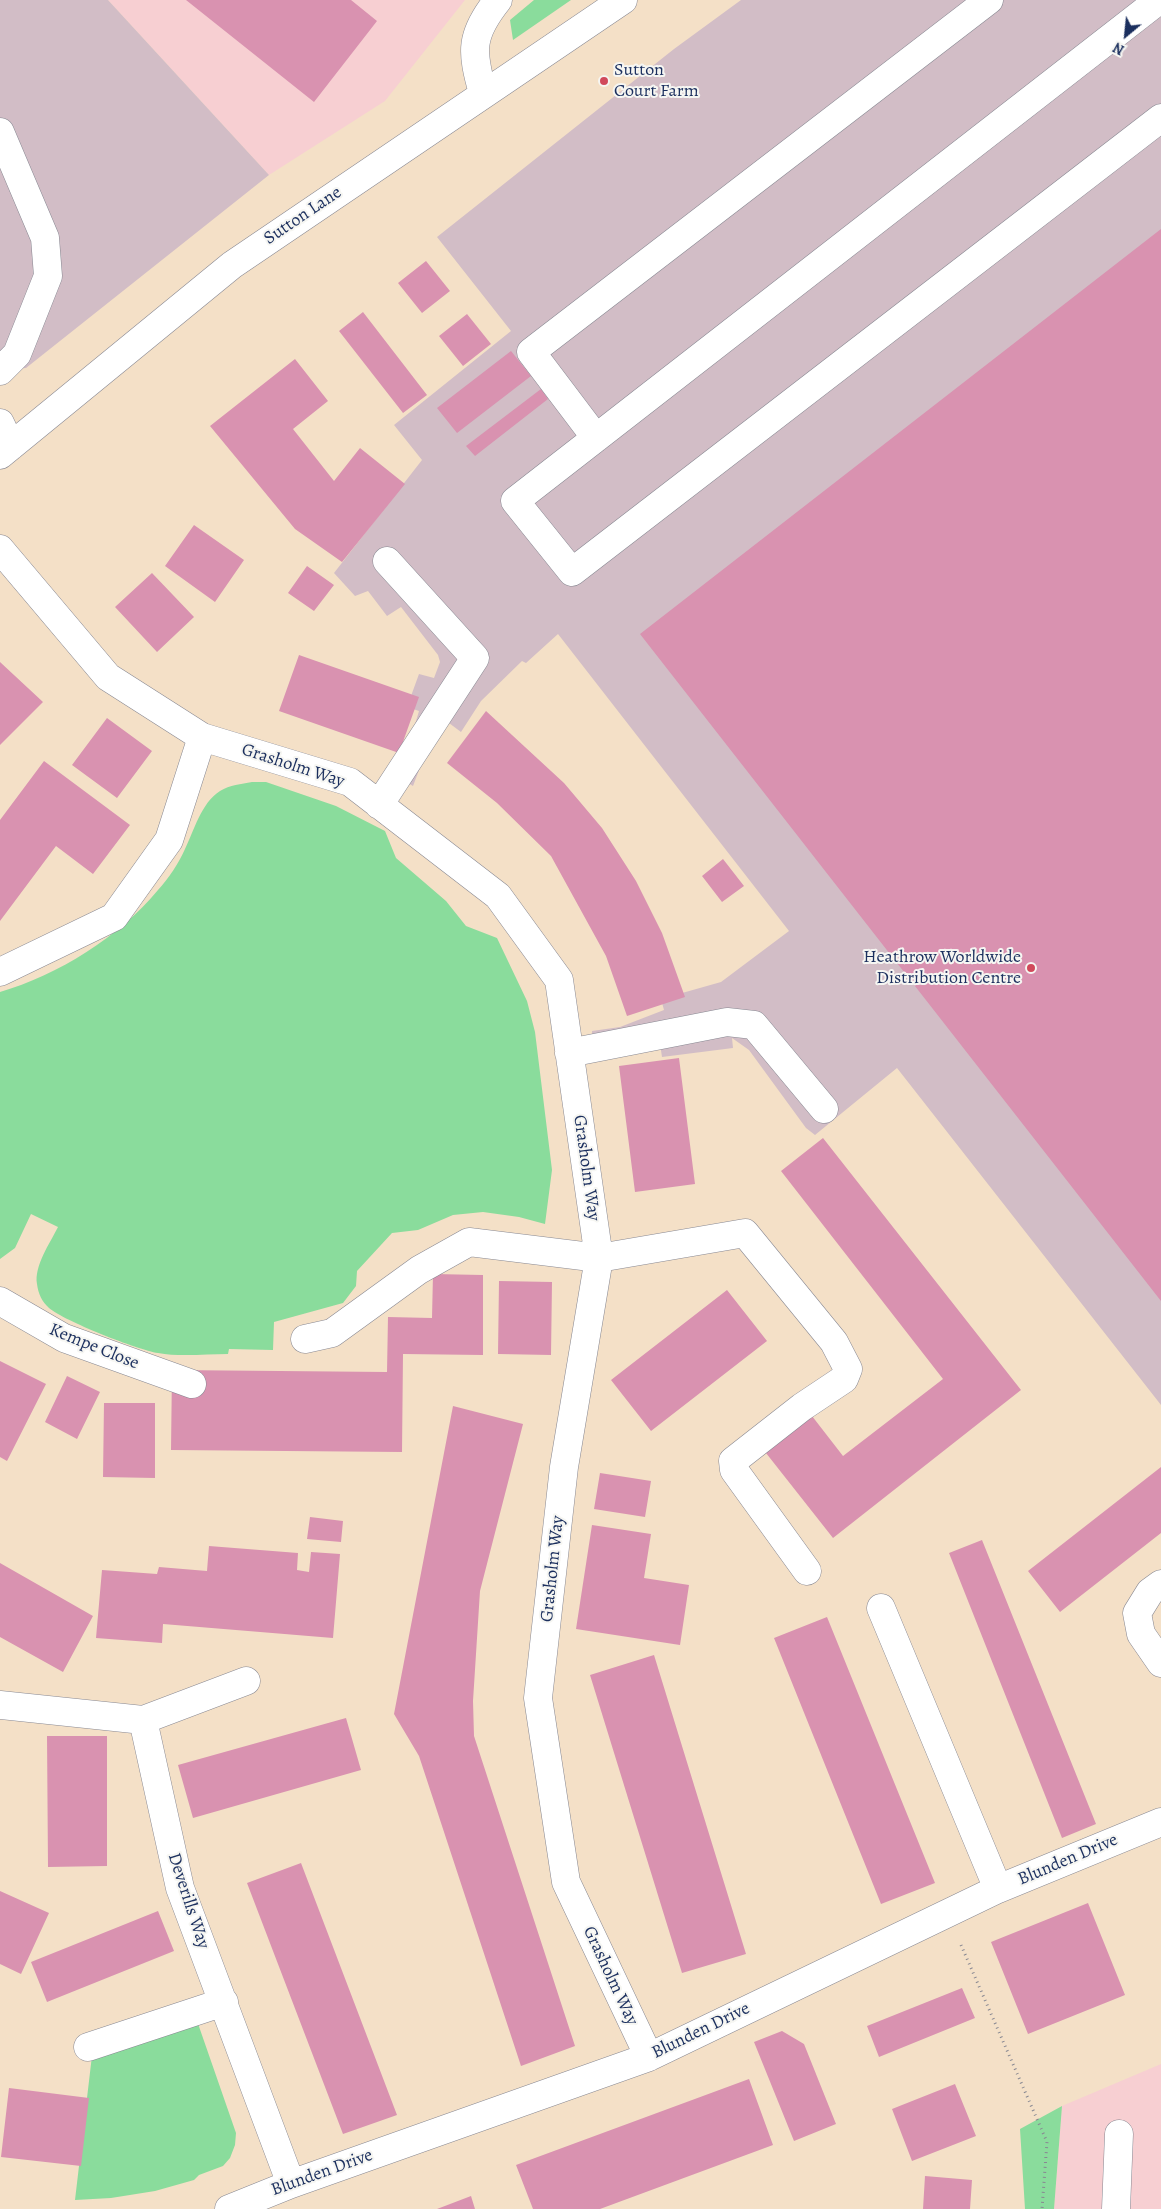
<!DOCTYPE html>
<html>
<head>
<meta charset="utf-8">
<style>
	body { margin:0 }
	#map { position:relative; width:1161px; height:2209px; overflow:hidden; background:#f4e0c7; font-family:Alegreya,serif }
	canvas { display:block }
	.north { position:absolute; left:1101px; top:10px; width:50px; height:50px; -webkit-text-stroke:4px #f6f6f2; paint-order:stroke; rotate:208deg; font-size:14px; font-weight:700; line-height:20px; text-align:center; color:#1b2f5e }
	.north::after { content:''; display:block; margin:auto; width:18px; height:22px; background:#1b2f5e; clip-path:polygon(50% 0,100% 100%,50% 72%,0 100%) }
</style>
</head>
<body>
<div id="map">
<canvas width="1161" height="2209"></canvas>
<div class="north">N</div>
</div>
<script>
const g = document.querySelector('canvas').getContext('2d');
g.lineJoin = 'round';
function paint(path, color) { g.fillStyle = color; g.fill(path, 'evenodd'); }
function strokePath(path, color, width, dash) { g.strokeStyle = color; g.lineWidth = width; g.lineCap = dash ? 'butt' : 'round'; g.setLineDash(dash || []); g.stroke(path); }
function label(font, color, halo, rows, align = 'center') {
  g.font = font + ' Alegreya,serif'; g.lineWidth = 4; g.setLineDash([]); g.textBaseline = 'middle'; g.strokeStyle = halo; g.fillStyle = color; for (const [text, x, y, turn = 0] of rows) {
    g.save(); g.translate(x, y); g.rotate((+turn || 0) * Math.PI / 180); g.textAlign = isNaN(turn) ? turn : align; if (halo) g.strokeText(text, 0, 0); g.fillText(text, 0, 0); g.restore();
  }
}
const built = new Path2D(`
	M108,0H465L385,101L269,175Z
	M1161,2064V2209H1054L1062,2106Z`);
const industrial = new Path2D(`
	M0,0H108L269,175L26,368L2,370L0,364Z
	M741,0H1161V1405L897,1068L815,1135L806,1128L749,1050L732,1038L733,1048L662,1057L660,1044L593,1053L592,1031L620,1027L664,1010L661,999L721,982L789,931L558,634L526,663L522,661L481,701L461,732L449,723L424,757L413,786L393,774L406,755L419,711L407,707L419,674L434,678L440,662L438,655L401,607L387,616L368,591L355,596L334,573L422,460L394,425L511,331L437,237L674,49Z`);
const green = new Path2D(`
	M534,0H571L513,40L510,20Z
	M252,782H266L336,806L385,831L396,858L446,901L466,926L497,938L527,1001L535,1032L552,1170L545,1224L519,1217L483,1212L453,1215L418,1230L392,1233L357,1271L356,1286L343,1303L274,1322L273,1350L229,1349L228,1354C206,1354 179,1357 158,1353C138,1350 64,1321 49,1308C42,1302 38,1293 37,1284C34,1266 50,1243 58,1227L31,1214L15,1248L0,1259V992C58,975 119,937 158,890C168,879 179,863 185,849C194,831 201,803 220,791C230,785 241,784 252,782Z
	M195,2015L236,2133L235,2145L230,2158L223,2166L199,2175L194,2180L155,2191L111,2198L75,2200L93,2047Z
	M1062,2106L1054,2209H1025L1020,2129Z`);
const building = new Path2D(`
	M186,0H351L377,21L314,102Z
	M1161,229V1301L640,634Z
	M426,261L450,291L422,313L398,283Z
	M363,312L427,395L403,413L339,331Z
	M467,314L491,344L463,366L439,336Z
	M511,351L531,376L457,433L437,408Z
	M295,359L328,401L293,429L334,481L360,448L405,484L342,562L295,529L210,426Z
	M541,389L548,399L475,456L466,446Z
	M194,525L244,560L215,602L165,566Z
	M307,566L334,585L314,611L288,593Z
	M152,573L194,617L157,652L115,607Z
	M299,655L419,697L399,753L279,711Z
	M0,662L43,702L0,745Z
	M486,711L564,783L602,828L636,881L662,933L685,997L627,1016L606,956L551,856L497,803L447,763Z
	M107,718L152,751L117,798L72,765Z
	M44,761L130,825L93,874L56,846L0,921V820Z
	M723,859L744,886L722,902L702,876Z
	M679,1058L695,1184L635,1192L619,1066Z
	M823,1138L1021,1390L833,1538L766,1453L812,1416L843,1456L943,1379L781,1171Z
	M433,1274L483,1275V1355L403,1354L402,1452L171,1450L172,1370L387,1372L388,1317L432,1318Z
	M499,1281L552,1282L551,1355L498,1354Z
	M727,1290L767,1341L651,1431L611,1380Z
	M0,1361L46,1384L7,1461L0,1457Z
	M67,1376L100,1392L77,1439L45,1422Z
	M104,1403H155V1478L103,1477Z
	M453,1406L523,1424L480,1591L473,1701L474,1736L575,2046L521,2066L419,1756L394,1714Z
	M1161,1467V1533L1060,1612L1028,1571Z
	M600,1473L651,1481L645,1517L594,1509Z
	M310,1517L343,1521L341,1542L307,1539Z
	M592,1525L651,1534L644,1578L689,1585L680,1645L576,1629Z
	M982,1540L1096,1824L1062,1838L949,1553Z
	M209,1546L298,1553L297,1570L309,1572L311,1552L340,1554L333,1638L163,1624L162,1643L96,1638L102,1570L157,1574L159,1567L207,1571Z
	M0,1563L93,1616L63,1672L0,1637Z
	M827,1617L935,1883L881,1904L774,1638Z
	M654,1655L746,1954L682,1973L590,1675Z
	M346,1718L361,1770L193,1818L178,1765Z
	M47,1736H107V1866L48,1867Z
	M301,1863L397,2115L343,2134L247,1883Z
	M0,1891L49,1913L21,1974L0,1964Z
	M1088,1903L1125,1995L1028,2034L991,1942Z
	M158,1911L174,1951L47,2002L31,1962Z
	M962,1988L975,2018L879,2057L867,2026Z
	M782,2031L804,2044L836,2124L794,2141L754,2042Z
	M749,2079L773,2145L600,2209H533L516,2165Z
	M955,2084L976,2136L912,2161L892,2109Z
	M9,2088L89,2098L81,2166L1,2157Z
	M925,2176L972,2180L970,2209H923Z
	M471,2196L475,2209H437Z`);
const path = new Path2D(`
	M961,1945L1047,2142L1042,2209`);
const minor = new Path2D(`
	M1159,0L515,501L572,572L1161,118
	M483,93C471,51 470,35 498,0
	M0,132L45,238L48,276L17,354L0,371
	M0,423L11,446
	M596,438L531,352L989,0
	M0,455L232,265L623,0
	M0,549L108,677L202,737L350,782L498,896L559,980L599,1258L564,1467L538,1698L566,1882L649,2057
	M379,805L475,658L387,561
	M0,972L114,917L169,840L202,737
	M569,1053L727,1022L754,1025L824,1109
	M0,1301L64,1338L192,1384
	M305,1339L332,1333L419,1270L469,1242L599,1258L745,1233L834,1342L848,1369L844,1379L802,1407L733,1461L734,1470L807,1571
	M1161,1584L1150,1592L1137,1613L1141,1634L1161,1663
	M881,1608L998,1889
	M0,1705L143,1720L180,1888L291,2184
	M143,1720L246,1681
	M88,2047L224,2002
	M229,2209L291,2184L649,2057L998,1889L1161,1822
	M1116,2209L1119,2134`);
const markers = [
	[604,81,5,"#d1495b"],
	[1031,968,5,"#d1495b"]
];
const poiNames = [
	["Sutton",614,71],
	["Court Farm",614,92],
	["Heathrow Worldwide",1021,958,"right"],
	["Distribution Centre",1021,979,"right"]
];
const streetNames = [
	["Sutton Lane",303,216,-34],
	["Grasholm Way",293,766,18],
	["Grasholm Way",586,1168,82],
	["Kempe Close",94,1347,22],
	["Grasholm Way",553,1569,-84],
	["Blunden Drive",1068,1860,-23],
	["Deverills Way",188,1901,72],
	["Grasholm Way",610,1976,65],
	["Blunden Drive",701,2031,-26],
	["Blunden Drive",322,2173,-20]
];
paint(built, '#f7cfd2');
paint(industrial, '#d2bdc6');
paint(green, '#8adc9c');
paint(building, '#d992b0');
strokePath(minor, '#888892', 29);
strokePath(path, '#888892', 3, [1, 4]);
strokePath(minor, '#fff', 28);
for (const [x, y, r, color] of markers) { const dot = new Path2D(); dot.arc(x, y, r, 0, 2 * Math.PI); g.fillStyle = color; g.fill(dot); strokePath(dot, '#f6f6f2', 2); }
label('18px', '#1b2f5e', '#f6f6f2', poiNames, 'left');
label('18px', '#1b2f5e', '#f6f6f2', streetNames);
</script>
</body>
</html>
